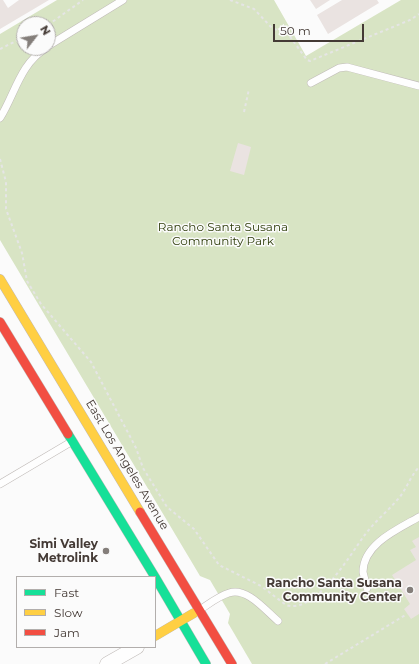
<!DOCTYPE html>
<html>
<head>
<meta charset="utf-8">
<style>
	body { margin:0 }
	#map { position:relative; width:419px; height:664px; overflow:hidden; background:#fbfbfb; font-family:Montserrat,sans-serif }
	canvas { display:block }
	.legend { position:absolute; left:16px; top:576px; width:140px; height:72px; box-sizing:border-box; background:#fbfbfb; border:1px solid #b2aeac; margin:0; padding:5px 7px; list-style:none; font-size:12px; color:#443a35 }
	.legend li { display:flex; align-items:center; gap:8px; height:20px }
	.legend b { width:20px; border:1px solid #b2aeac }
	.north { position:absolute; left:16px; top:16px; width:40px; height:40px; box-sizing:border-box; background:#fbfbfb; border:1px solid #b2aeac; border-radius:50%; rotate:59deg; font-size:11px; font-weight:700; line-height:16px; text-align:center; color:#443a35 }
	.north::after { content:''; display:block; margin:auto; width:14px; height:18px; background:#847e7a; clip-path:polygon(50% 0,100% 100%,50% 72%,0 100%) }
	.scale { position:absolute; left:273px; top:24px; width:91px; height:18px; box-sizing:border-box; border:2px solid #443a35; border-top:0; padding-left:5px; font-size:12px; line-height:14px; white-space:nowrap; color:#443a35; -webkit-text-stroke:3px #fbfbfb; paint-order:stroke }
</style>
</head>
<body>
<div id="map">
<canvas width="419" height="664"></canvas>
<ul class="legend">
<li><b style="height:5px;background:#16e098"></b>Fast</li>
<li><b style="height:5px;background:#ffcf43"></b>Slow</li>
<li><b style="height:5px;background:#f24e42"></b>Jam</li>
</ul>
<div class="north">N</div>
<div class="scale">50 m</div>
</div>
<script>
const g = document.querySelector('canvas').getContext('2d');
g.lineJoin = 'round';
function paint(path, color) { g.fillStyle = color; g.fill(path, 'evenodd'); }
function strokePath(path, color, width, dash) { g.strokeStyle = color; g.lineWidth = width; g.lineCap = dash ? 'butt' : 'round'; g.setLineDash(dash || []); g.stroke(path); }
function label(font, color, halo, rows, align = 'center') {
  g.font = font + ' Montserrat,sans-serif'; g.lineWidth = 3; g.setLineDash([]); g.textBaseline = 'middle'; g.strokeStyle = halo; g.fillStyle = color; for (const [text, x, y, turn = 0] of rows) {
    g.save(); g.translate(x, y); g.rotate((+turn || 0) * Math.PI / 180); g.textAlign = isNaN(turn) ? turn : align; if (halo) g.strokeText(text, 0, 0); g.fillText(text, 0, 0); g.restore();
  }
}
const green = new Path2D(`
	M57,0H274L306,56L401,0H419V664H252L228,623L230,614L210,580L200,576L0,240V34ZM24,24H48V48H24Z`);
const building = new Path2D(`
	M0,0H3L8,8L19,0H49L0,29Z
	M310,0H330L316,9Z
	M342,0H377L379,3L328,34L317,15Z
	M238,143L251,147L244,175L230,171Z
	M419,537V614L411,619L404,609L410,604L392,575L416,560L410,550L416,547L412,541Z`);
const path = new Path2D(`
	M230,0L254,9L272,28L288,34L307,60L310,61L410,20L419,14
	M48,25L83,0
	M0,49L24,37
	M244,112L249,89
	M0,159L6,182V209L22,253L27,281L41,304L91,362L136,448L143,468L167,507L194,529L219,565L261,586L286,605C315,615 350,555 364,536C374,522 388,511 399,498C407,488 410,477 419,467
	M325,664L407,614`);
const lane = new Path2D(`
	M48,46L123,0
	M311,83L339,68L347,67L419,86
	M0,118C15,94 20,64 46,48
	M0,484L71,442
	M367,588C366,583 364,577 363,572C363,544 398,529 419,517
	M201,609C210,603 219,596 229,593C247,587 265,610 278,621`);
const street = new Path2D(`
	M107,664L137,647`);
const fast = new Path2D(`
	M68,434L155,577
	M155,577L206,664`);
const slow = new Path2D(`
	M0,279L140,512
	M155,636L194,613`);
const jam = new Path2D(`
	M0,322L68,434
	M140,512L232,664`);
const markers = [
	[106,551,4,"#847e7a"],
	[410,590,4,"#847e7a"]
];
const parkNames = [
	["Rancho Santa Susana",223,227],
	["Community Park",223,241]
];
const streetNames = [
	["East Los Angeles Avenue",127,465,59]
];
const poiNames = [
	["Simi Valley",98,544],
	["Metrolink",98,558],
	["Rancho Santa Susana",402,583],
	["Community Center",402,597]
];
paint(green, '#d8e4c4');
paint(building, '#eae3e1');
strokePath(lane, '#c0bbb8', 8);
strokePath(street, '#c0bbb8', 15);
strokePath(fast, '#c0bbb8', 10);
strokePath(slow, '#c0bbb8', 10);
strokePath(jam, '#c0bbb8', 10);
strokePath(path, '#e5e5e5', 2, [3, 3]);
strokePath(lane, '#fefefe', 7);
strokePath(street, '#fefefe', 14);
strokePath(fast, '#16e098', 9);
strokePath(slow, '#ffcf43', 9);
strokePath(jam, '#f24e42', 9);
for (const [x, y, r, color] of markers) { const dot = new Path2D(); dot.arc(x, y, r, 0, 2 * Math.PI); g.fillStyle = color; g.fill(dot); strokePath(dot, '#fbfbfb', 1.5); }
label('12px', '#2f3e0b', '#fbfbfb', parkNames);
label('12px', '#443a35', '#fbfbfb', streetNames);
label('bold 12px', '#443a35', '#fbfbfb', poiNames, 'right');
</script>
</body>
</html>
